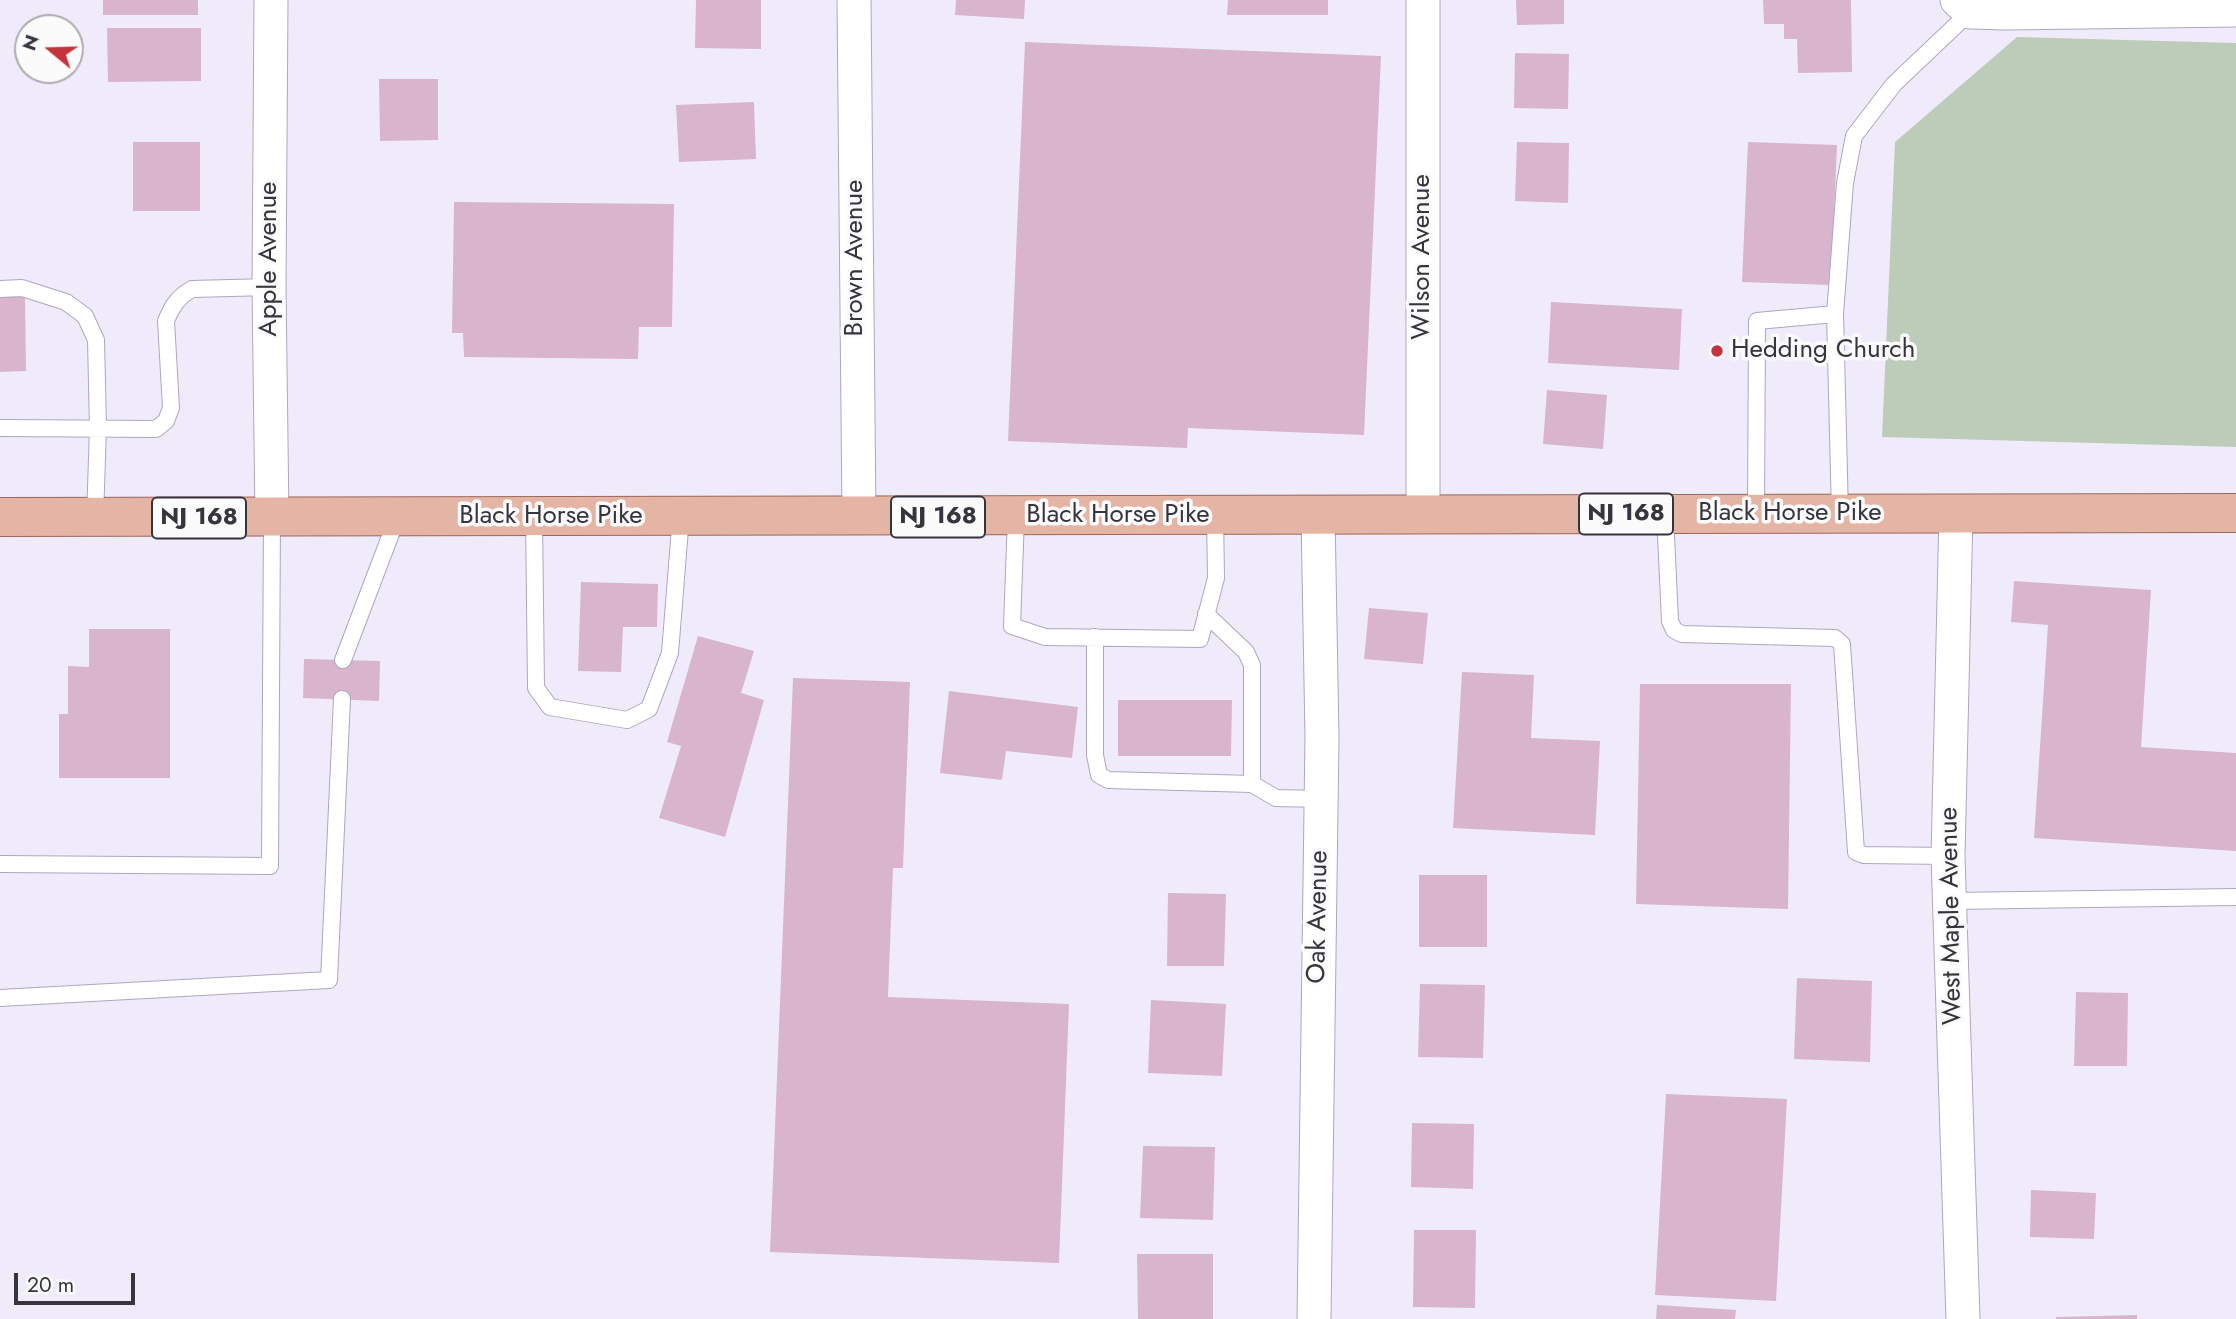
<!DOCTYPE html>
<html>
<head>
<meta charset="utf-8">
<style>
	body { margin:0 }
	#map { position:relative; width:2236px; height:1319px; overflow:hidden; background:#f0ebfb; font-family:Jost,sans-serif }
	canvas { display:block }
	.north { position:absolute; left:14px; top:14px; width:70px; height:70px; box-sizing:border-box; background:#fbfbfb; border:2px solid #adabaf; border-radius:50%; rotate:289deg; font-size:19px; font-weight:700; line-height:28px; text-align:center; color:#37343e }
	.north::after { content:''; display:block; margin:auto; width:24px; height:32px; background:#c4343d; clip-path:polygon(50% 0,100% 100%,50% 72%,0 100%) }
	.scale { position:absolute; left:14px; top:1273px; width:121px; height:32px; box-sizing:border-box; border:4px solid #37343e; border-top:0; padding-left:9px; font-size:21px; line-height:24px; white-space:nowrap; color:#37343e; -webkit-text-stroke:5px #fbfbfb; paint-order:stroke }
</style>
</head>
<body>
<div id="map">
<canvas width="2236" height="1319"></canvas>
<div class="north">N</div>
<div class="scale">20 m</div>
</div>
<script>
const g = document.querySelector('canvas').getContext('2d');
g.lineJoin = 'round';
function paint(path, color) { g.fillStyle = color; g.fill(path, 'evenodd'); }
function strokePath(path, color, width, dash) { g.strokeStyle = color; g.lineWidth = width; g.lineCap = dash ? 'butt' : 'round'; g.setLineDash(dash || []); g.stroke(path); }
function label(font, color, halo, rows, align = 'center') {
  g.font = font + ' Jost,sans-serif'; g.lineWidth = 7; g.setLineDash([]); g.textBaseline = 'middle'; g.strokeStyle = halo; g.fillStyle = color; for (const [text, x, y, turn = 0] of rows) {
    g.save(); g.translate(x, y); g.rotate((+turn || 0) * Math.PI / 180); g.textAlign = isNaN(turn) ? turn : align; if (halo) g.strokeText(text, 0, 0); g.fillText(text, 0, 0); g.restore();
  }
}
const green = new Path2D(`
	M2017,37L2236,43V447L1882,437L1895,142Z`);
const building = new Path2D(`
	M103,0H198V15H103Z
	M696,0H761V49L695,48Z
	M956,0H1025L1024,19L955,15Z
	M1228,0H1328V15H1227Z
	M1516,0H1564V24L1517,25Z
	M1763,0H1851L1852,72L1798,73L1797,39H1784V24H1764Z
	M107,28H201V81L108,82Z
	M1025,42L1381,56L1364,435L1188,428L1187,448L1008,441Z
	M1515,53L1569,54L1568,109L1514,108Z
	M379,79H438V140L380,141Z
	M754,102L756,159L679,162L676,105Z
	M133,142H200V211H133Z
	M1517,142L1569,143L1568,203L1515,201Z
	M1748,142L1837,145L1831,285L1742,282Z
	M454,202L674,204L672,327H639L638,359L464,357L463,333H452Z
	M25,294L26,371L0,372V295Z
	M1551,302L1682,309L1679,370L1548,363Z
	M1547,390L1607,395L1603,449L1543,444Z
	M2014,581L2151,590L2141,747L2236,753V851L2034,838L2048,625L2011,622Z
	M581,582L658,584L657,627H623L621,672L578,671Z
	M1369,608L1428,613L1423,664L1364,659Z
	M89,629H170V778H59V714H68V666L89,667Z
	M698,636L754,651L741,693L764,700L725,837L659,818L681,746L667,742Z
	M304,659L380,661L379,701L303,698Z
	M1462,672L1534,675L1531,738L1600,741L1595,835L1453,828Z
	M793,678L910,682L903,868H893L888,997L1069,1004L1059,1263L770,1252Z
	M1640,684H1791L1788,909L1636,904Z
	M949,691L1078,707L1072,758L1006,751L1002,780L940,773Z
	M1118,700H1232L1231,756H1118Z
	M1419,875H1487V947H1419Z
	M1168,893L1226,894L1224,966H1167Z
	M1797,978L1872,981L1870,1062L1794,1059Z
	M1420,984L1485,985L1483,1058L1418,1057Z
	M2076,992L2128,993L2127,1066H2074Z
	M1151,1000L1226,1004L1222,1076L1148,1073Z
	M1666,1094L1787,1099L1776,1301L1655,1295Z
	M1412,1123L1474,1124L1473,1189L1411,1187Z
	M1143,1146L1215,1147L1213,1220L1140,1218Z
	M2031,1190L2096,1193L2094,1239L2030,1237Z
	M1414,1230H1476L1475,1308L1413,1307Z
	M1137,1254H1213V1319H1138Z
	M1657,1305L1736,1310L1735,1319H1656Z
	M2137,1315V1319H2056V1317Z`);
const service = new Path2D(`
	M0,289L22,288L66,302L85,316L96,340L98,428L95,518
	M1835,314L1845,183L1854,136L1894,84L1970,12
	M0,428L156,429L166,421L171,408L166,321C172,306 178,297 192,289L269,287
	M1665,514L1670,621L1674,630L1682,634L1835,638L1842,644L1856,852L1864,855L1948,856
	M1756,514L1757,321L1835,314L1840,514
	M534,516L536,688L550,707L627,720L649,709L670,653L681,516
	M1016,517L1012,626L1045,637L1200,639L1216,578L1215,516
	M1206,614L1246,652L1252,665V784
	M1095,637V755L1099,775L1108,780L1252,784L1276,798L1321,799
	M343,660L397,518
	M0,864L270,866L272,518
	M1950,901L2236,897
	M0,998L329,980L342,699`);
const minor = new Path2D(`
	M271,0L269,287L272,518
	M854,0L859,516
	M1423,0V514
	M1957,0L1970,12L2006,13L2236,10
	M1956,513L1948,856L1963,1319
	M1314,1319L1322,737L1318,515`);
const primary = new Path2D(`
	M0,517L2236,513`);
const markers = [
	[1717,351,7,"#c4343d"]
];
const shields = [
	[1626,514,94],
	[938,517,94],
	[199,518,94]
];
const shieldNames = [
	["NJ 168",1626,514],
	["NJ 168",938,517],
	["NJ 168",199,518]
];
const streetNames = [
	["Wilson Avenue",1423,257,-90],
	["Brown Avenue",856,258,-90],
	["Apple Avenue",270,259,-90],
	["Black Horse Pike",1790,514],
	["Black Horse Pike",1118,516],
	["Black Horse Pike",551,517],
	["West Maple Avenue",1952,916,-91],
	["Oak Avenue",1319,917,-89]
];
const poiNames = [
	["Hedding Church",1731,351]
];
paint(green, '#bcccb9');
paint(building, '#d8b5cc');
strokePath(service, '#aea6c0', 18);
strokePath(minor, '#aea6c0', 35);
strokePath(primary, '#9c675a', 40);
strokePath(service, '#fff', 16);
strokePath(minor, '#fff', 33);
strokePath(primary, '#e4b4a5', 38);
for (const [x, y, r, color] of markers) { const dot = new Path2D(); dot.arc(x, y, r, 0, 2 * Math.PI); g.fillStyle = color; g.fill(dot); strokePath(dot, '#fbfbfb', 2.5); }
for (const [x, y, w] of shields) { const box = new Path2D(); box.roundRect(x - w / 2, y - 20.5, w, 41, 5); g.fillStyle = '#fbfbfb'; g.fill(box); strokePath(box, '#37343e', 2); }
label('bold 24px', '#37343e', null, shieldNames);
label('26px', '#37343e', '#fbfbfb', streetNames);
label('26px', '#37343e', '#fbfbfb', poiNames, 'left');
</script>
</body>
</html>
